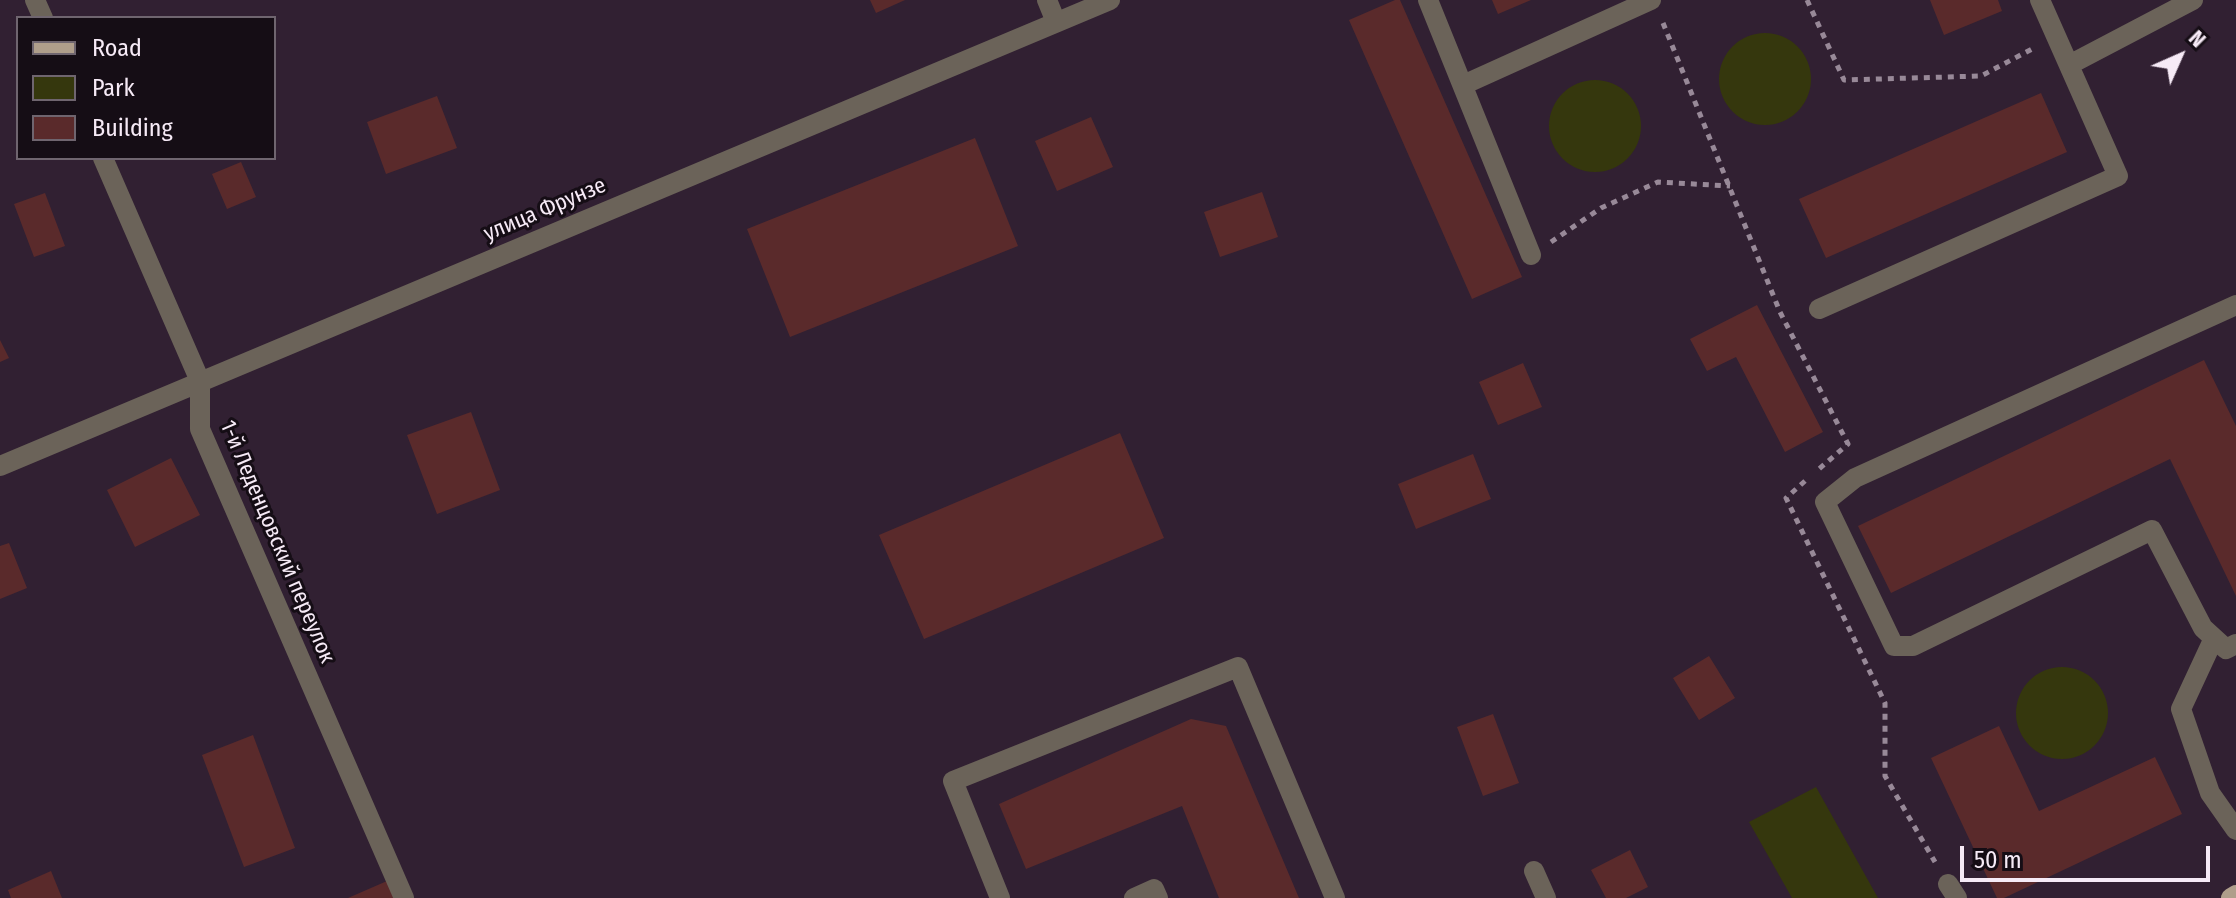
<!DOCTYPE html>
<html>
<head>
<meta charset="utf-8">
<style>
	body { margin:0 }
	#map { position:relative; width:2236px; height:898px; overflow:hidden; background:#312032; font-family:"Fira Sans Condensed",sans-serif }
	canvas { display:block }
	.legend { position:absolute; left:16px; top:16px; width:260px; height:144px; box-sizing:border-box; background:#150d15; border:2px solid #6f656f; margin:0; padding:10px 14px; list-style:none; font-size:24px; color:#f6eaf6 }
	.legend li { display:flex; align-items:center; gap:16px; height:40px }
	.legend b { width:40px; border:2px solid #6f656f }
	.north { position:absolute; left:2140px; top:16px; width:80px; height:80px; -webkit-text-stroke:6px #150d15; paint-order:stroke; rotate:45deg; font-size:22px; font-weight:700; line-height:32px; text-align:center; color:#f6eaf6 }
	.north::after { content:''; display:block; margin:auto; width:28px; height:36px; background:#f6eaf6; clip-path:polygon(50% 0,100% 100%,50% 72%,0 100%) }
	.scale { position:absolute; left:1960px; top:846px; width:250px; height:36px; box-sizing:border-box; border:4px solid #f6eaf6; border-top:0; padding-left:10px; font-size:24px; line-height:28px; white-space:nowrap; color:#f6eaf6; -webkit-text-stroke:6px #150d15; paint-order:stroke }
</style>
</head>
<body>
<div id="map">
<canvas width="2236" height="898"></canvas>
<ul class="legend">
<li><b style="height:10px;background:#af9e8b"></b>Road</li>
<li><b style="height:22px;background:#35370d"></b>Park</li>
<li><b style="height:22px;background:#5a2a2b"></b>Building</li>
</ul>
<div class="north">N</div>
<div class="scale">50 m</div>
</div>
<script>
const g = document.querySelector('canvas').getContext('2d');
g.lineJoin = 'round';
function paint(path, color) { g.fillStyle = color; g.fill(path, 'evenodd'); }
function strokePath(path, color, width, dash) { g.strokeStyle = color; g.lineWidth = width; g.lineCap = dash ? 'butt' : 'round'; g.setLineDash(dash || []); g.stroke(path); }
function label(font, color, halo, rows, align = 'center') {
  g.font = font + ' "Fira Sans Condensed",sans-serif'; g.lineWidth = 6; g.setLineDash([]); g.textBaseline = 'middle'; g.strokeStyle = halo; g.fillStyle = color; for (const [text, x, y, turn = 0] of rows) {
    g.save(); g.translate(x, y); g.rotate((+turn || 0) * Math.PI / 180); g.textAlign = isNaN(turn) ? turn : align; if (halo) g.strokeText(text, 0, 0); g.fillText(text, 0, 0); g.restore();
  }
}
const green = new Path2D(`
	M1719 79a46 46 0 1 1 92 0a46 46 0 1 1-92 0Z
	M1549 126a46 46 0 1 1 92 0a46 46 0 1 1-92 0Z
	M2016 713a46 46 0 1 1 92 0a46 46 0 1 1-92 0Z
	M1816,787L1878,898H1792L1749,822Z`);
const building = new Path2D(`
	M870,0H905L876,13Z
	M1395,0H1400L1522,277L1472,299L1349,20Z
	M1492,0H1531L1498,14Z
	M1930,0H1998L2002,11L1944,35Z
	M2041,93L2067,152L1826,258L1799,199Z
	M437,96L457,148L386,174L367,122Z
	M1091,117L1113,167L1057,191L1035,141Z
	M975,138L1018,246L790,337L747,229Z
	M241,162L256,197L227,209L212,174Z
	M1262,192L1278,237L1220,257L1204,212Z
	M45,193L65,246L34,257L14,204Z
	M1757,305L1823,432L1785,452L1736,357L1707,371L1690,339Z
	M0,340L9,358L0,362Z
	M2204,360L2236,426V596L2170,459L1891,593L1858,526Z
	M1523,363L1542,407L1498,425L1479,382Z
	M471,412L500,490L437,514L407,435Z
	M1120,433L1164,538L924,639L879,535Z
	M1473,454L1491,499L1416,529L1398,484Z
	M171,458L200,515L135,547L107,490Z
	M9,543L27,588L0,599V546Z
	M1709,656L1735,698L1699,720L1673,678Z
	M1493,714L1519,783L1483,796L1457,727Z
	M1191,719L1226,726L1299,898H1219L1182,806L1026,869L999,804Z
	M1999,726L2039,811L2155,757L2182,814L2004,898H1997L1931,758Z
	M253,735L295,848L244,867L202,755Z
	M1630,850L1648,887L1626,898H1606L1591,870Z
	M51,871L62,898H11L8,890Z
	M387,881L394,898H348Z`);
const path = new Path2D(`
	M1807,0L1844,80L1981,76L2032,49
	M1663,23L1780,312L1848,444L1819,469
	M1551,242L1601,208L1658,182L1730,186
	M1805,481L1786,498L1885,703V776L1935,862`);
const minor = new Path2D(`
	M35,0L43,18
	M1047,0L1056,22
	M1428,0L1531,255
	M2069,65L2193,0
	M1463,85L1651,0
	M103,158L200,381V429L404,898
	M2236,305L1855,478L1825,502L1894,646H1913L2152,530L2203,628L2226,649L2236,644
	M1819,309L2118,176L2040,0
	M0,466L1110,0
	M2214,638L2181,709L2210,793L2236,830
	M1534,871L1546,898
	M1948,884L1957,898
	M1000,898L953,781L1238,667L1335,898
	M1134,898L1154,889L1158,898`);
const major = new Path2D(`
	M2231,898L2236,895`);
const streetNames = [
	["улица Фрунзе",545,210,-23],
	["1-й Леденцовский переулок",277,542,67]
];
paint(green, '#35370d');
paint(building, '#5a2a2b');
strokePath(path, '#988998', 5, [6, 6]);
strokePath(minor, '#6b6359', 20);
strokePath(major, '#af9e8b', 20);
label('22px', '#f6eaf6', '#150d15', streetNames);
</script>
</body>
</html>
